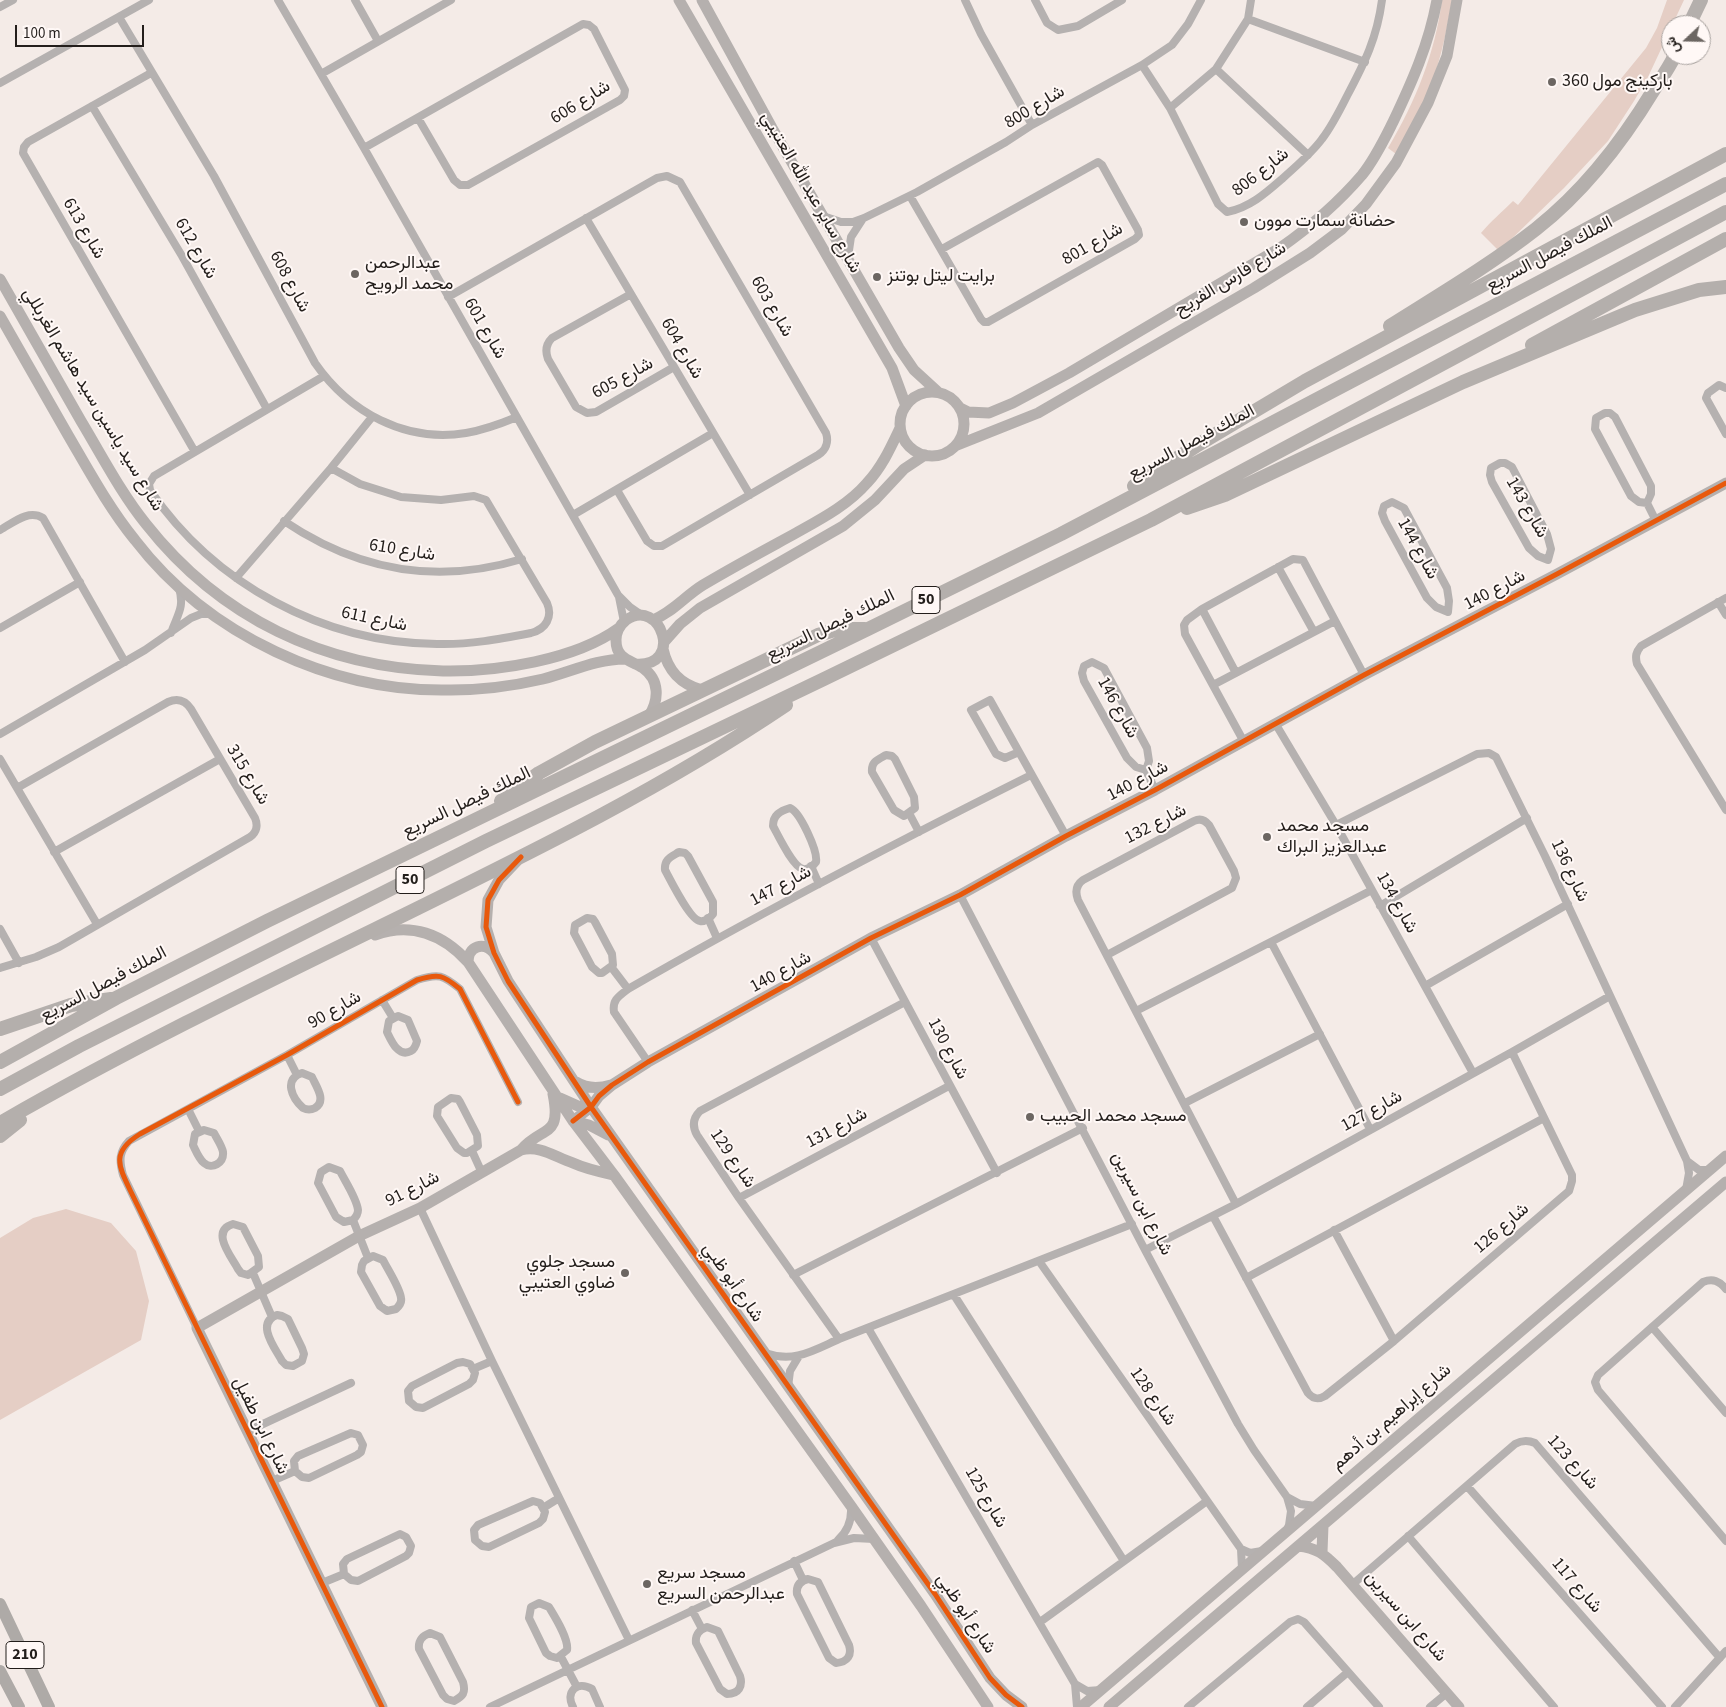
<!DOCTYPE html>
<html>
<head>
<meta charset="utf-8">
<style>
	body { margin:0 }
	#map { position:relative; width:1726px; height:1707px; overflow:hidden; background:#f4ebe7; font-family:"Source Sans 3",Vazirmatn,sans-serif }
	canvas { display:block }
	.north { position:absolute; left:1661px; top:15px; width:50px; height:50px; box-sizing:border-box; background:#fff8f6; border:1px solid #a7a19e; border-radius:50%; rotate:249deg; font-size:14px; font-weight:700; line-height:20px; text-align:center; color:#231e1b }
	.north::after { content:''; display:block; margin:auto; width:18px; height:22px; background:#6c6662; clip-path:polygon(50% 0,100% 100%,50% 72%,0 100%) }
	.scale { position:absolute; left:15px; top:25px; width:129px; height:22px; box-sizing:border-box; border:2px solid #231e1b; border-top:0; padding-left:6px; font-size:15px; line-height:18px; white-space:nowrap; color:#231e1b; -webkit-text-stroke:4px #fff8f6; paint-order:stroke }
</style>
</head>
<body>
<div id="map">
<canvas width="1726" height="1707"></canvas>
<div class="north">ش</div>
<div class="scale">100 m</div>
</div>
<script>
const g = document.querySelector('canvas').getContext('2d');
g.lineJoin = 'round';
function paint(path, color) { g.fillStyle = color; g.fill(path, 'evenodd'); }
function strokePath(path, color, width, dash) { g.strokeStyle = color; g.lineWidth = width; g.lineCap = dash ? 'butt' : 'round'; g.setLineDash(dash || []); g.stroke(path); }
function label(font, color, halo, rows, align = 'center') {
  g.font = font + ' "Source Sans 3",Vazirmatn,sans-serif'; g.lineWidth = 4; g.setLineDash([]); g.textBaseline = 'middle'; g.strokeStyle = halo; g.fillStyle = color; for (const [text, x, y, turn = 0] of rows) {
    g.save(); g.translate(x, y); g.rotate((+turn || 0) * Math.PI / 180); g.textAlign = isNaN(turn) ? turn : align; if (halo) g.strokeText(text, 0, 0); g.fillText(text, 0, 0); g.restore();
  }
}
const green = new Path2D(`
	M1442,0H1452C1446,35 1439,69 1424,102C1416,120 1405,137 1396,154L1388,148C1416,101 1435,53 1442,0Z
	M1667,0H1684L1648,77L1634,101L1608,141L1564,188L1499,251L1481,233C1491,221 1502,212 1513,201L1518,205L1646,48L1657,28Z
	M66,1209L111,1223L136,1251L149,1301L141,1340L0,1420V1238L33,1218Z`);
const street = new Path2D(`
	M278,0L364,148L618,595L630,607L643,616
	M355,0L378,41
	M965,0L981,34L1032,125
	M1035,0L1047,23L1058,30L1078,26L1122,0
	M0,7L13,0
	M119,17L214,176L315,363C349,412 405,443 466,433C484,430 500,424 517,417
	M1248,19L1365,62
	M1142,65L1170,108L1218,204L1227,212C1249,208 1266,193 1282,179C1296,166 1311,154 1322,139C1332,126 1340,110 1347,96C1365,62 1377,38 1382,0
	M1216,69L1308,155
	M151,73L28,142L24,147L23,153L195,452
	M321,74L451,0
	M0,83L149,0
	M92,106L182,256L267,409
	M1170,108L1216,69L1248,19L1251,0
	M364,148L583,24L589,25L594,29L625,90L624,96L620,100L468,185H460L454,180L418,118
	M910,196L981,319L984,322H988L1135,239L1139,235L1138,230L1102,165L1098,162L942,249
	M823,216L841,222H853L864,218L917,192L1006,142L1032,125L1142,65L1172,45L1188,24L1201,0
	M586,218L750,495
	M848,257L851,237L862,220
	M631,294L552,338C546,344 545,351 548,359L576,407L587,413L596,412L674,367
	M448,297L657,178L667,176L680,182L826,433C829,442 826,450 818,455L662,546H654L647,541L617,490
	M324,376L154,476L149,484L150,490C214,584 323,643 437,644C469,645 500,639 531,633C546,629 553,617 547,603L486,500L474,496L441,500L401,497L360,484L331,468
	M1726,388L1719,385L1708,393L1706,398L1726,434
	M1605,413H1610L1615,417L1651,486V494L1647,503L1639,502L1631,496L1595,429L1596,418Z
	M1500,463H1505L1512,467L1547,534L1551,549L1548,560L1538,556L1529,548L1492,482L1490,475L1491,468Z
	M1392,502L1404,508L1447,588L1449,601L1448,612L1436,607L1427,598L1385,521L1382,513L1384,506Z
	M1647,503L1656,521
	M573,515L713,433
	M284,521C358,571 437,585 522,559
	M0,530C13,523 28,509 43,518L125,662
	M1278,567L1314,632
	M236,578L331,468L372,417
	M619,597L624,622
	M1726,598L1641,646C1636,652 1635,656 1637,664L1726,810
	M1718,602L1726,615
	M1202,609L1236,673
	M0,628L80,582
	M171,633C177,615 185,608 179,588
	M1092,662L1104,668L1147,748L1149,761L1146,770L1136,767L1127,758L1084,681L1082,673L1084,666Z
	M1213,685L1335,621
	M1275,723L1336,825L1473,1073
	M0,734L145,650L191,618L201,614H212
	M1244,742L1185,634L1184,625L1187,620L1202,609L1293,559L1303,560L1364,675
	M1019,752L1005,758L996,754L971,710L990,700L1066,836
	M886,755L892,756L895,759L914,797L915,808L904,816L894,810L872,772C871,762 877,760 886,755Z
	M0,759L97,924
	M1146,770L1155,790
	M790,808C800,812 818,851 816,862C814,865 808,870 803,869C793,867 778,835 773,826C773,815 780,811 790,808Z
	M909,813L919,832
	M1336,825L1477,754L1489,753L1496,757L1545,856L1687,1161L1689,1173L1686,1190
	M54,852L220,759
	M679,852L685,853L688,856L713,902V914C711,917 705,922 700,921C690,920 670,879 665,870C664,859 671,857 679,852Z
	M811,866L819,884
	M960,895L1145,1250L1238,1424L1254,1450L1287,1497L1291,1511L1289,1525L1287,1530
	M1380,906L1527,818
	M587,918L593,919L595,922L612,954L613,965L602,973H599L592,967L574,933L575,925Z
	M708,918L717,938
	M0,929L19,963
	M871,938L997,1173
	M1271,942L1370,1129
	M1107,955L1232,888L1236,878L1234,871L1209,825C1205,820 1200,818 1194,821L1083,880C1076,885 1075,892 1078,900C1131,1001 1184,1102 1236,1204
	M0,968L36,957L59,947L250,837C257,832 258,825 255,818L191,709C185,700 177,698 168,702L17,788
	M612,968L628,989
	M1425,986L1568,904
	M382,1000L393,1018
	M1136,1011L1372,890
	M398,1016L408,1020L417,1041C416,1045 415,1049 411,1051C398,1058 391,1040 387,1032L389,1021Z
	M287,1055L297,1075
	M648,1062L614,1012C612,1000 619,996 628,989C760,913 895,843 1031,775
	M302,1073L312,1077C316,1086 327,1101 315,1108C311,1110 307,1110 303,1108C292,1098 283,1079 302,1073Z
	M451,1098L458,1099L460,1102L477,1135L478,1146L467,1153H464L457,1148L437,1116L438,1107Z
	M1185,1103L1320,1034
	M188,1109L199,1131
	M204,1130L214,1133C217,1139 222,1146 223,1152C224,1163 212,1170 204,1163C199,1159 196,1151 193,1145L195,1134Z
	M472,1151L482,1173
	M1687,1161L1699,1170H1709
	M329,1167L340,1171C345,1181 357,1199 358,1210C358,1214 356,1217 353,1220L344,1222L336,1217L318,1183L321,1172Z
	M739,1198L949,1086
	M420,1208L492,1361L629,1640
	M1213,1216L1308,1393C1313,1399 1318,1400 1325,1396L1394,1341L1569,1191L1572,1181V1175L1512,1052
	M353,1220L368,1258
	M233,1224L243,1227L258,1256L259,1267L248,1275L241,1273L238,1269C231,1256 210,1231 233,1224Z
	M1334,1230L1394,1341
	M1145,1250L1236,1204L1512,1052L1610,996
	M373,1256L383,1260C388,1270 400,1288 401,1298C402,1303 399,1306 396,1309L387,1311L380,1306L361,1272L362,1265L364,1261Z
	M1039,1261L1241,1549L1242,1569
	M253,1273L272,1317
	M793,1275L1083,1128
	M1246,1278L1544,1118
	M1726,1289C1719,1281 1713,1278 1703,1282L1598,1375L1595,1382L1598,1390L1726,1541
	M954,1295L1124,1561
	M277,1315L282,1316L288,1319L302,1348L304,1354L302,1361L293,1366L286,1365L282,1361C275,1348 255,1323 277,1315Z
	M1652,1327L1726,1413
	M197,1328L123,1175C119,1160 119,1152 129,1141L287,1055L417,980C439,973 443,975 460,989L518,1102
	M868,1328L1075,1684L1077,1707
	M839,1339L739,1198L697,1135C692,1126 693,1118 700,1111L905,1002
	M765,1353C794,1363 812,1351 839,1339L1132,1224
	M463,1362L470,1364L475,1373L473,1380L469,1384L423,1408L416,1407L409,1401L408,1391L412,1386L457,1363Z
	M473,1369L492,1361
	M788,1387L790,1371L799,1356
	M248,1431L351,1383
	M351,1433L358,1435L363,1445L361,1452L357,1455L309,1478L302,1477L295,1471L294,1461L298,1456Z
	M272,1481L295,1471
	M1467,1486L1662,1707
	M1287,1497L1300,1504L1316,1506
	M533,1501L540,1503L545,1512L543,1519L539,1523L489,1547L482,1546L475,1540L474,1530L478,1525Z
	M543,1508L559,1498
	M400,1534L406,1537L411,1546L409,1553L406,1556L358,1581L351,1580L344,1574L343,1564L347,1559Z
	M1408,1536L1554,1707
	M838,1540C848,1531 852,1520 851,1506
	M1241,1549L1250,1553L1262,1551
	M794,1561L803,1580
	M808,1579L818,1582L849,1645C852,1655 848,1662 836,1663L829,1658L797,1594C796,1586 800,1581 808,1579Z
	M322,1583L344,1574
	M1353,1584L1515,1444C1522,1440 1528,1440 1535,1443L1720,1658
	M539,1603L549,1607C555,1617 569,1639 567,1650L557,1658L550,1656L546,1653L529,1618L531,1607Z
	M692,1610L702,1629
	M1040,1622L1207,1501
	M707,1627L718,1631L740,1676C743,1686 739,1694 727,1694L720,1689L696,1643C695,1634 699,1630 707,1627Z
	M430,1633L440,1637L463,1682C466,1693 463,1696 454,1701L447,1699L443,1695L419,1649C418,1640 422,1636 430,1633Z
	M561,1657L577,1687
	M1075,1684L1087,1691L1101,1690
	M490,1707L834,1543L854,1538L874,1539
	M573,1707C565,1692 577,1680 592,1689L600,1707
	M1188,1707L1290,1622L1298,1619L1304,1622L1379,1707
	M1307,1707L1348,1672
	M1430,1707L1447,1693
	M1675,1707L1726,1651`);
const secondary = new Path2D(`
	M679,0L892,368L906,406
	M702,0L772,128L899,348L914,370L938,392
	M0,279C27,326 54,373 81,421C102,456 121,493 146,524C220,618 325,668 443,671C497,672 575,660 619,628
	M0,316C23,356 45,395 68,435C89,471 109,508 135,540C208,635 332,693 451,690C482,690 513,686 543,679C571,672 596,659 625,659
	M900 424a32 32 0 1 1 64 0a32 32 0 1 1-64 0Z
	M960,408L968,412L989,413L1013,403L1069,373L1280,248C1310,227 1338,203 1362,175C1375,159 1384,140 1393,122C1412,82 1429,44 1437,0
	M955,446L1038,413L1254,288L1310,253L1342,229L1366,204L1396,163L1428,103L1447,56L1457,0
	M653,620C673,612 685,596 703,585C733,567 765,550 796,533C821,519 848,505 867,483C882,467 891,447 900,428
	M664,642L680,624L700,608L843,526L875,500L904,469L925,455
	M663,649C668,671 680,684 702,690
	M635,664C685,668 661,596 626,620C620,625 616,632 616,640C616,660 631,660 643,668C660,680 659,700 649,716
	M517,861L499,880L488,900L486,927L494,953L508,981L591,1107L935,1594L990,1678L1006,1695L1022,1707
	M375,935C411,922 443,934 468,962L573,1121L614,1175L851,1506L921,1606L988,1707
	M468,962C468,946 484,941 494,953
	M576,1082C587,1089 598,1089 611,1085
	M560,1098L578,1106L591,1107
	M573,1121L591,1107L599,1096L612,1085L648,1062L871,938L960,895L1066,836L1155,790L1364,675L1557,574L1726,483
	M573,1121L589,1125L608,1135
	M521,1150C540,1145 555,1157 573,1163C586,1169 600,1172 614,1175
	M1298,1546C1317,1548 1324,1554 1337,1567L1459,1707
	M1322,1552L1323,1525
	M382,1707L197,1328L359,1236L420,1208L521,1150C542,1125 562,1139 553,1094
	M1081,1707L1726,1156
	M1109,1707L1726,1182`);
const primary = new Path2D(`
	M0,1604L49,1707
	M0,1671L19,1707`);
const highway = new Path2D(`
	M1689,25L1701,0
	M1390,326C1439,295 1490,265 1536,229C1583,192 1622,142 1653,91C1661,79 1669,68 1675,55
	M1532,345L1726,239
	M1134,486L1196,446L1305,381L1726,154
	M1187,508L1225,495L1463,382L1635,310L1699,290L1726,287
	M501,801L539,773L595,742L818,635L838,629H865
	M0,1029L71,1005L111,999
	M0,1062L116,998L267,921L868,629L1061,534L1726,184
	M0,1089L79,1046L486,841L824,679L1151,520L1726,212
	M0,1123C132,1047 269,981 406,914C536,850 666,786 786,705
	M0,1136L20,1120`);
const cycleway = new Path2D(`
	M521,857L499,880L488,900L486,927L494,953L508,981L591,1107L935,1594L990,1678L1006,1695L1022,1707
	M573,1121L591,1107L599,1096L612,1085L648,1062L871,938L960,895L1066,836L1155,790L1364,675L1557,574L1726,483
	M382,1707L131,1192C118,1165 111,1152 140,1134L287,1055L417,980C439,973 443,975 460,989L518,1102`);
const markers = [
	[1552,82,5,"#6c6662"],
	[1244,222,5,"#6c6662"],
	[355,274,5,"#6c6662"],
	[877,277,5,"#6c6662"],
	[1267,837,5,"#6c6662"],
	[1030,1117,5,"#6c6662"],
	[625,1273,5,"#6c6662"],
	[647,1584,5,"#6c6662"]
];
const shields = [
	[926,600,28],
	[410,880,28],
	[25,1655,38]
];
const shieldNames = [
	["50",926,600],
	["50",410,880],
	["210",25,1655]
];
const poiNames = [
	["باركينج مول 360",1562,82],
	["حضانة سمارت موون",1254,222],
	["عبدالرحمن",365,264],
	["محمد الرويح",365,285],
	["برايت ليتل بوتنز",887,277],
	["مسجد محمد",1277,827],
	["عبدالعزيز البراك",1277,848],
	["مسجد محمد الحبيب",1040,1117],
	["مسجد جلوي",615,1263,"right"],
	["ضاوي العتيبي",615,1284,"right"],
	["مسجد سريع",657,1574],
	["عبدالرحمن السريع",657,1595]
];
const streetNames = [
	["شارع 606",581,103,-32],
	["شارع 800",1035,108,-31],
	["شارع 806",1261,173,-38],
	["شارع ساير عبد الله العتيبي",810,193,60],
	["شارع 613",83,229,60],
	["شارع 801",1093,245,-30],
	["شارع 612",195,249,60],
	["الملك فيصل السريع",1550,255,-28],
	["شارع فارس الفريح",1231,280,-31],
	["شارع 608",289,282,62],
	["شارع 603",771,307,60],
	["شارع 601",484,329,60],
	["شارع 604",681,349,60],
	["شارع 605",623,379,-29],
	["شارع سيد ياسين سيد هاشم الغربللي",92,400,59],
	["الملك فيصل السريع",1192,443,-28],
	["شارع 143",1526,508,60],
	["شارع 144",1417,549,61],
	["شارع 610",402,551,9],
	["شارع 140",1495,591,-28],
	["شارع 611",374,620,12],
	["الملك فيصل السريع",831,626,-26],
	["شارع 146",1117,708,61],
	["شارع 315",247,775,59],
	["شارع 140",1138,782,-28],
	["الملك فيصل السريع",467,803,-26],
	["شارع 132",1156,825,-27],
	["شارع 136",1569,871,65],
	["شارع 147",781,887,-28],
	["شارع 134",1396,903,61],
	["شارع 140",781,973,-29],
	["الملك فيصل السريع",104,985,-28],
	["شارع 90",335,1011,-30],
	["شارع 130",947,1049,62],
	["شارع 127",1372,1112,-29],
	["شارع 131",837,1129,-28],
	["شارع 129",732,1159,56],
	["شارع 91",413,1190,-27],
	["شارع ابن سيرين",1141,1204,63],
	["شارع 126",1502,1229,-41],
	["شارع أبو ظبي",732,1283,55],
	["شارع 128",1152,1397,55],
	["شارع إبراهيم بن أدهم",1392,1418,-41],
	["شارع ابن طفيل",260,1426,64],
	["شارع 123",1572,1463,48],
	["شارع 125",985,1498,60],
	["شارع 117",1576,1586,49],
	["شارع أبو ظبي",965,1614,56],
	["شارع ابن سيرين",1405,1617,49]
];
paint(green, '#e5cec5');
strokePath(street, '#b5b1b0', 8);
strokePath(secondary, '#b5b0ae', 11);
strokePath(primary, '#aeaaa7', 12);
strokePath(highway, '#b4afac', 14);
strokePath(cycleway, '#e8590c', 5);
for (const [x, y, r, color] of markers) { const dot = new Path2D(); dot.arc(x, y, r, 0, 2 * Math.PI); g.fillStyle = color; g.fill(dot); strokePath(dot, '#fff8f6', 2); }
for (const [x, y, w] of shields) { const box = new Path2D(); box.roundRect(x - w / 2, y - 13.5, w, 27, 4); g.fillStyle = '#fff8f6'; g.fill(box); strokePath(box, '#231e1b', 1); }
label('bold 16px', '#231e1b', null, shieldNames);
label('18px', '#231e1b', '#fff8f6', poiNames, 'left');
label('18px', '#231e1b', '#fff8f6', streetNames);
</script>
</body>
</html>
